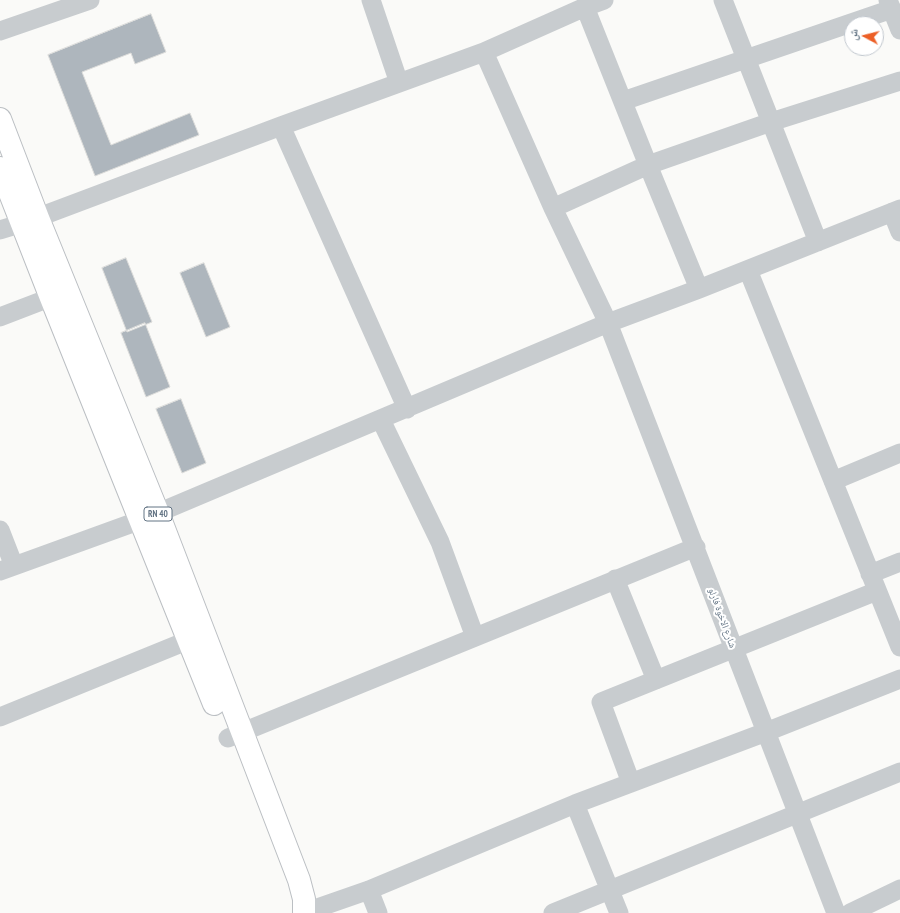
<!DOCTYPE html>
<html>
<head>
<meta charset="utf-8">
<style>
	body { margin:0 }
	#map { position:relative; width:900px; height:913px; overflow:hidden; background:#fafaf8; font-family:"PT Sans Narrow","Noto Naskh Arabic",sans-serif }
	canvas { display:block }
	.north { position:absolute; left:844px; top:16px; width:40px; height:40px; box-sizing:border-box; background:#fff; border:1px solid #c1c7ce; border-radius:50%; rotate:277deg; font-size:11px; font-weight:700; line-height:16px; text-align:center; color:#637484 }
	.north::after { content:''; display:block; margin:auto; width:14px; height:18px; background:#ec5f26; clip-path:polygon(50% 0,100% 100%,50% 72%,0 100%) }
</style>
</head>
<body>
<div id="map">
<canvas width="900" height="913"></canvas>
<div class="north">ش</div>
</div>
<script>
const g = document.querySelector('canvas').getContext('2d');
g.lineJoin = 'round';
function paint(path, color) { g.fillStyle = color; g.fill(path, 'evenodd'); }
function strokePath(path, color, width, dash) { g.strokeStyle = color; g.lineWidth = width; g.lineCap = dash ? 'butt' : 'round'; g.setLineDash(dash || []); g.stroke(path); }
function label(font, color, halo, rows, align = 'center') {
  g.font = font + ' "PT Sans Narrow","Noto Naskh Arabic",sans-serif'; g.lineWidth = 4; g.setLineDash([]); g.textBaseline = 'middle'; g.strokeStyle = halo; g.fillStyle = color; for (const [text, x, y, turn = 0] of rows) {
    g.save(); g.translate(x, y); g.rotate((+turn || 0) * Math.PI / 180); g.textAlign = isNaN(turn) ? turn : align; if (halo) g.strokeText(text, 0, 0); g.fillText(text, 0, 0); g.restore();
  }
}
const building = new Path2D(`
	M151,14L166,52L135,64L131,53L82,72L111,145L190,113L199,135L95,176L48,55Z
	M126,258L152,322L127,332L102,268Z
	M204,263L230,327L206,337L180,273Z
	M145,323L170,387L146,397L121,333Z
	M181,399L206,463L182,473L156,409Z`);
const street = new Path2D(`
	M371,0L399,83
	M723,0L818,242
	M888,0L900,30
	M585,7L648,165L771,122L900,81
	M0,31L90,0
	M484,52L553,208L608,323L836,913
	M623,101L892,9
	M281,126L407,409
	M553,208L648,165L699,289
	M892,212L900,232
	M0,230L23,223L281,126L484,52L585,7L604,0
	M748,270L900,647
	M0,317L65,292
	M381,420L440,542L475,637
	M833,481L900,453
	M0,530L14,566
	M0,571L141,520L608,323L699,289L900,209
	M870,574L900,562
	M615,579L656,680
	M0,717L189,640
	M228,738L696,547
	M631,783L601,702L877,591
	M575,804L619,913
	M369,890L378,913
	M303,913L369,890L575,804L766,732L900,679
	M553,913L900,772
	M850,913L900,889`);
const primary = new Path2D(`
	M0,119L38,218L158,513L299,880L304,899V913
	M0,168L51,298L214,704`);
const shields = [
	[158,514,28]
];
const shieldNames = [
	["RN 40",158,514]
];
const streetNames = [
	["شارع الاخوة فارلو",722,618,70]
];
paint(building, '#aeb6bd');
strokePath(building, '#dcdcda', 1);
strokePath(primary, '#bbbfc3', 24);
strokePath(street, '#c8cccf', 19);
strokePath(primary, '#fff', 22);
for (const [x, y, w] of shields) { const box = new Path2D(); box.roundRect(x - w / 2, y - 7, w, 14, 3); g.fillStyle = '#fff'; g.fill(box); strokePath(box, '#637484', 1); }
label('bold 9px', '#637484', null, shieldNames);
label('10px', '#637484', '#fff', streetNames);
</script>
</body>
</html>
